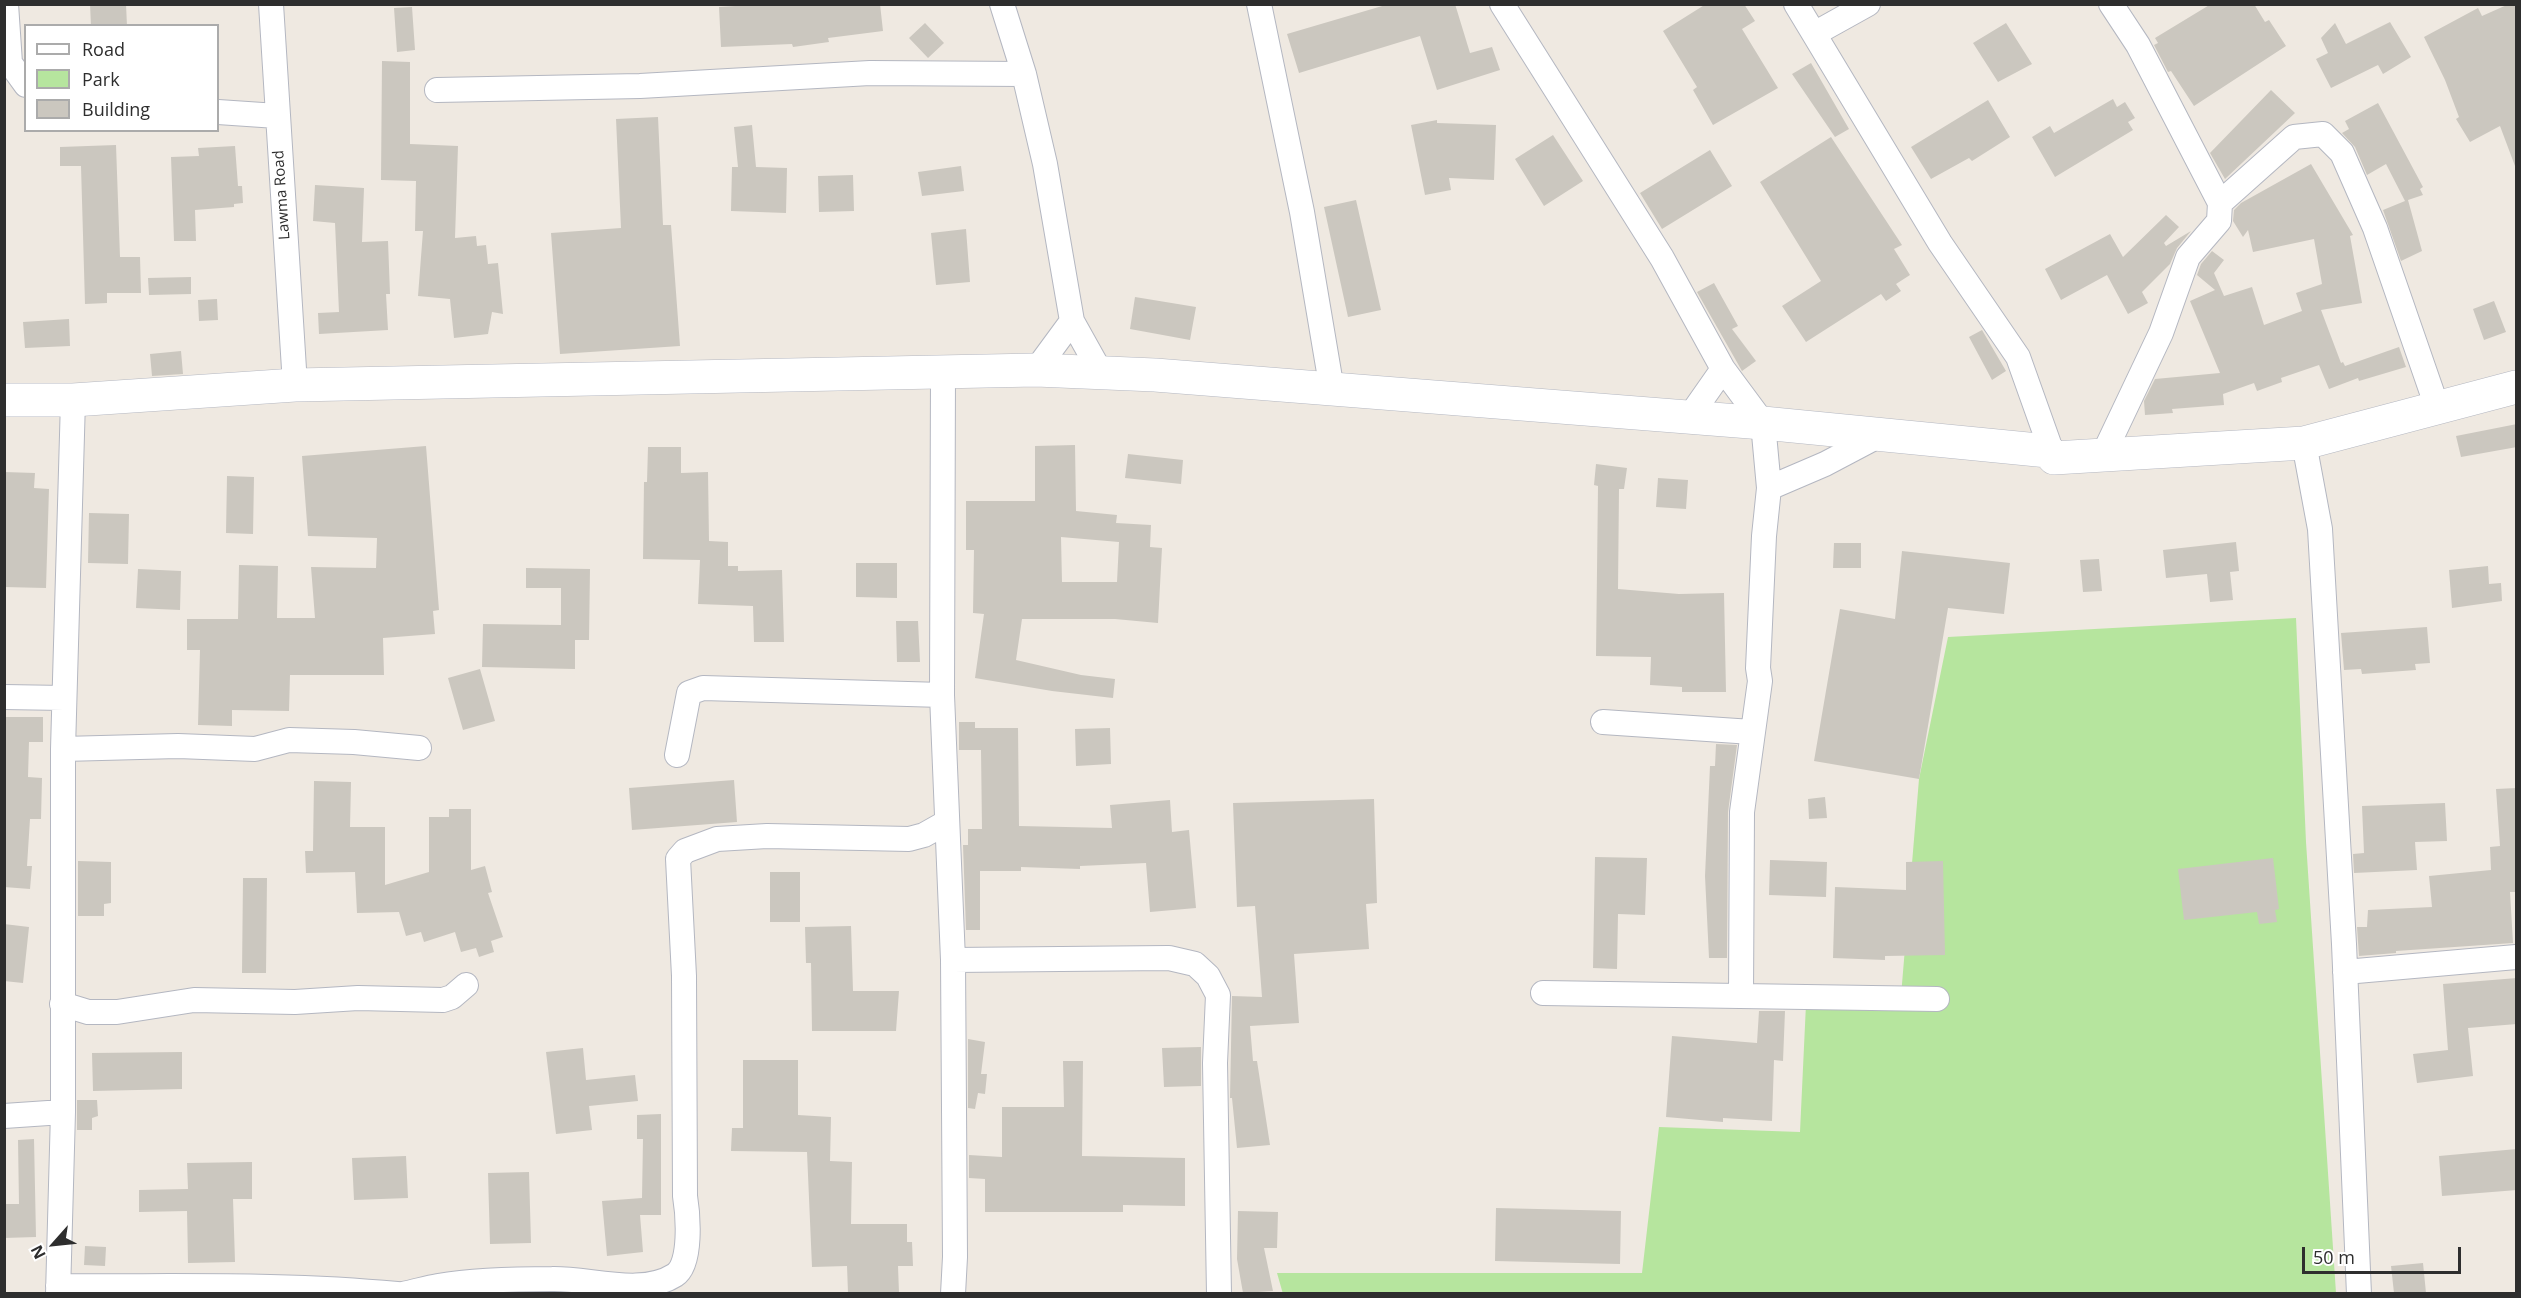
<!DOCTYPE html>
<html>
<head>
<meta charset="utf-8">
<style>
	body { margin:0 }
	#map { position:relative; width:2521px; height:1298px; overflow:hidden; background:#efe9e1; font-family:"Open Sans",sans-serif }
	canvas { display:block }
	.frame { position:absolute; inset:0; border:6px solid #2e2e2e; pointer-events:none }
	.legend { position:absolute; left:24px; top:24px; width:195px; height:108px; box-sizing:border-box; background:#fff; border:2px solid #ababab; margin:0; padding:8px 10px; list-style:none; font-size:18px; color:#2e2e2e }
	.legend li { display:flex; align-items:center; gap:12px; height:30px }
	.legend b { width:30px; border:2px solid #ababab }
	.north { position:absolute; left:24px; top:1214px; width:60px; height:60px; -webkit-text-stroke:4px #fff; paint-order:stroke; rotate:243deg; font-size:16px; font-weight:700; line-height:24px; text-align:center; color:#2e2e2e }
	.north::after { content:''; display:block; margin:auto; width:21px; height:27px; background:#2e2e2e; clip-path:polygon(50% 0,100% 100%,50% 72%,0 100%) }
	.scale { position:absolute; left:2302px; top:1247px; width:159px; height:27px; box-sizing:border-box; border:3px solid #2e2e2e; border-top:0; padding-left:8px; font-size:18px; line-height:21px; white-space:nowrap; color:#2e2e2e; -webkit-text-stroke:4px #fff; paint-order:stroke }
</style>
</head>
<body>
<div id="map">
<canvas width="2521" height="1298"></canvas>
<div class="frame"></div>
<ul class="legend">
<li><b style="height:8px;background:#fff"></b>Road</li>
<li><b style="height:16px;background:#b6e59e"></b>Park</li>
<li><b style="height:16px;background:#cbc7bf"></b>Building</li>
</ul>
<div class="north">N</div>
<div class="scale">50 m</div>
</div>
<script>
const g = document.querySelector('canvas').getContext('2d');
g.lineJoin = 'round';
function paint(path, color) { g.fillStyle = color; g.fill(path, 'evenodd'); }
function strokePath(path, color, width, dash) { g.strokeStyle = color; g.lineWidth = width; g.lineCap = dash ? 'butt' : 'round'; g.setLineDash(dash || []); g.stroke(path); }
function label(font, color, halo, rows, align = 'center') {
  g.font = font + ' "Open Sans",sans-serif'; g.lineWidth = 4.5; g.setLineDash([]); g.textBaseline = 'middle'; g.strokeStyle = halo; g.fillStyle = color; for (const [text, x, y, turn = 0] of rows) {
    g.save(); g.translate(x, y); g.rotate((+turn || 0) * Math.PI / 180); g.textAlign = isNaN(turn) ? turn : align; if (halo) g.strokeText(text, 0, 0); g.fillText(text, 0, 0); g.restore();
  }
}
const green = new Path2D(`
	M2296,618L2306,842L2336,1293L1283,1294L1277,1273H1642L1659,1127L1800,1132L1806,1004L1901,996L1919,779L1948,637Z`);
const building = new Path2D(`
	M90,4H126L127,26H91Z
	M767,4H880L883,31L828,38L829,42L793,47L792,44L721,47L719,7Z
	M1389,4H1455L1470,53L1492,47L1500,70L1437,90L1420,36L1299,73L1287,34Z
	M1706,4H1744L1755,21L1742,29L1778,88L1713,125L1693,90L1697,87L1663,31Z
	M2211,4H2254L2265,22L2269,20L2286,46L2194,106L2171,71L2168,72L2154,45L2158,43L2155,38Z
	M2509,4H2517L2515,166L2500,126L2470,142L2456,119L2459,117L2445,80L2424,37L2478,8L2482,16Z
	M412,7L415,50L397,52L394,8Z
	M2390,22L2411,57L2383,74L2378,65L2331,88L2316,59L2328,53L2321,38L2335,23L2346,44Z
	M925,23L944,43L928,58L909,38Z
	M2006,23L2032,64L1998,82L1973,43Z
	M382,61L410,62V144L458,146L455,238L476,236L477,246L486,245L488,264L498,263L503,314L492,312L488,334L454,338L450,299L418,296L423,231H415L416,181L381,180Z
	M1811,63L1849,129L1835,137L1792,74Z
	M2271,90L2295,113L2225,179L2210,153Z
	M2113,99L2117,107L2125,102L2135,118L2128,122L2133,130L2055,177L2032,137L2050,126L2054,133Z
	M1988,100L2010,137L1972,161L1969,158L1931,179L1911,147Z
	M2378,103L2423,187L2420,189L2423,195L2408,200L2422,251L2401,261L2383,210L2405,201L2386,164L2367,175L2355,147L2342,133L2349,129L2345,121Z
	M658,117L663,225H671L680,346L560,354L551,233L621,228L616,119Z
	M1437,120V123L1496,125L1494,180L1449,178L1451,190L1425,195L1411,125Z
	M752,125L756,167L787,168L786,213L731,211L732,167H738L734,127Z
	M1553,135L1583,181L1544,206L1515,159Z
	M1831,137L1902,245L1894,249L1910,275L1896,284L1901,291L1886,301L1881,294L1806,342L1782,306L1821,281L1760,182Z
	M116,145L120,257H140L141,293H107V303L85,304L81,166H60V147Z
	M235,146L238,186H242L243,203L234,204V207L195,210L196,241H174L171,157L199,156L198,148Z
	M1710,150L1732,186L1662,229L1640,193Z
	M2311,164L2353,235L2350,236L2362,303L2321,310L2341,363L2343,362L2345,366L2399,347L2406,367L2359,381L2358,378L2329,389L2319,365L2281,378L2282,382L2257,391L2254,383L2223,394L2224,405L2172,409L2173,413L2145,415L2144,401L2155,379L2220,373L2190,301L2215,290L2197,275L2201,264L2212,251L2224,260L2214,273L2224,296L2252,287L2264,325L2302,311L2296,293L2322,284L2314,239L2253,252L2248,230L2243,237L2233,221L2234,210L2241,203Z
	M961,166L964,191L922,196L918,172Z
	M853,175L854,211L819,212L818,176Z
	M315,185L364,188L362,242L388,241L390,294H386L388,330L319,334L318,313L339,312L335,223L313,221Z
	M1356,200L1381,310L1348,317L1324,207Z
	M2166,215L2179,227L2164,243L2166,246L2191,231L2177,248L2170,264L2142,292L2148,303L2128,314L2107,275L2061,300L2045,269L2110,234L2123,257Z
	M966,229L970,282L936,285L931,233Z
	M191,277V294L149,295L148,278Z
	M1714,283L1738,326L1732,329L1756,361L1742,371L1697,292Z
	M1135,297L1196,307L1190,340L1130,329Z
	M217,299L218,320L199,321L198,300Z
	M2494,301L2506,332L2484,340L2473,309Z
	M69,319L70,346L25,348L23,322Z
	M1982,330L2006,371L1992,380L1969,337Z
	M181,351L183,374L152,376L150,354Z
	M2517,424V447L2461,457L2456,436Z
	M1075,445L1076,511L1117,515L1116,523L1151,525L1150,547L1162,548L1158,623L1115,619H1022L1016,660L1081,675L1115,679L1113,698L1052,691L975,678L984,614L973,613L974,550H966V501H1035V446ZM1061,537L1119,542L1117,582H1062Z
	M426,446L439,610L433,611L435,634L383,638L384,675H290L289,711L232,710V726L198,725L200,650H187V619H238L239,565L278,566L277,618H315L311,567L376,568L377,538L308,536L302,456Z
	M648,447H681V473L708,472L709,541L728,542V566H738V571L782,570L784,642H754L753,606L698,604L700,560L643,559L644,482H647Z
	M1128,454L1183,460L1181,484L1125,478Z
	M1596,464L1627,468L1624,489H1619L1618,589L1679,594L1724,593L1726,692H1682V687L1650,685L1651,657L1596,656L1598,486L1594,485Z
	M4,472L35,473L34,488L49,489L46,588L4,587Z
	M227,476L254,477L253,534L226,533Z
	M1658,478L1688,480L1686,509L1656,507Z
	M89,513L129,514L128,564L88,563Z
	M2236,542L2239,571L2230,572L2233,600L2210,602L2207,574L2166,578L2163,550Z
	M1834,543H1861V568H1833Z
	M1902,551L2010,563L2004,614L1948,608L1919,779L1814,761L1840,609L1895,619Z
	M2099,559L2102,591L2083,592L2080,560Z
	M856,563H897V598L856,597Z
	M2488,566L2489,584L2501,583L2502,601L2452,608L2449,570Z
	M526,568L590,569L589,640H575V669L482,667L483,624L561,625V588H526Z
	M138,569L181,571L180,610L136,608Z
	M896,621H918L920,662H897Z
	M2427,627L2430,663L2415,664L2416,670L2362,674L2361,669L2344,670L2341,633Z
	M480,669L495,721L463,730L448,678Z
	M4,717H43V742H29L28,777L42,778L41,819H30L27,866H32L30,889L4,887Z
	M959,722H975V728H1018L1019,826L1112,828L1110,805L1170,800L1172,832L1189,830L1196,908L1150,912L1146,863L1080,866V869L1021,867V871H980V930H966L963,845H968V829H982L981,750H959Z
	M1110,728L1111,764L1076,766L1075,729Z
	M1716,744L1737,745L1728,812L1727,958H1709L1705,876L1710,766H1715Z
	M734,780L737,822L632,830L629,788Z
	M314,781L351,782L350,827H385V885L429,872V817H449V809H471V870L485,866L492,892L488,893L503,937L491,941L494,952L479,957L476,948L461,952L455,932L424,942L421,932L406,936L399,912L357,913L355,872L306,873L305,851H313Z
	M2517,788V892H2510L2513,943L2396,951V953L2359,956L2357,927H2367L2368,910L2432,907L2429,876L2491,870L2490,847L2500,846L2496,789Z
	M1825,797L1827,818L1809,819L1808,799Z
	M1374,799L1377,903L1366,904L1369,949L1294,954L1299,1023L1250,1026L1253,1061H1257L1270,1145L1237,1148L1232,1098H1230L1232,996L1262,997L1255,906L1237,907L1233,803Z
	M2445,803L2447,841L2415,842L2417,870L2354,873L2353,854L2364,853L2362,806Z
	M1595,857L1647,858L1645,915L1618,914L1617,969L1593,968Z
	M2273,858L2279,909L2275,910L2277,922L2259,924L2257,912L2184,920L2178,869Z
	M1770,860L1827,862L1826,897L1769,895Z
	M78,861L111,862V903L104,904V916H78Z
	M1943,861L1945,955L1885,956V960L1833,958L1835,887L1906,890V862Z
	M770,872H800V922H770Z
	M243,878H267L266,973H242Z
	M4,924L29,927L23,983L4,981Z
	M851,926L853,991H899L896,1031H812L811,963H806L805,927Z
	M2517,978V1024L2468,1028L2473,1076L2417,1083L2413,1054L2448,1050L2443,984Z
	M1759,1011H1785L1783,1061L1774,1060L1772,1121L1723,1118V1122L1666,1117L1672,1036L1757,1043Z
	M968,1039L985,1042L981,1074H987L985,1094L978,1093L975,1109L968,1108Z
	M1201,1047V1086L1164,1087L1162,1048Z
	M583,1048L586,1080L635,1075L638,1101L589,1106L592,1130L556,1134L546,1052Z
	M182,1052V1089L93,1091L92,1053Z
	M743,1060H798V1115L831,1117L830,1161L852,1162L851,1224H907V1242H912L913,1266H898L899,1293H848L847,1266L812,1267L807,1152L731,1151L732,1128H743Z
	M1063,1061H1083L1082,1156L1185,1158V1206L1123,1205V1212H985V1179L969,1178V1155L1002,1157V1107H1064Z
	M77,1100H97L98,1116L92,1118V1130H77Z
	M661,1114V1215H640L643,1252L607,1256L602,1201L642,1198L643,1139H637V1115Z
	M34,1139L36,1237L4,1238V1204H19L18,1140Z
	M2517,1149V1190L2442,1196L2439,1156Z
	M406,1156L408,1198L354,1200L352,1158Z
	M252,1162V1199H233L235,1262L188,1263L187,1211L139,1212V1190L188,1189L187,1163Z
	M529,1172L531,1243L490,1244L488,1173Z
	M1496,1208L1621,1211L1620,1264L1495,1261Z
	M1238,1211L1278,1212L1277,1248H1264L1273,1291L1243,1293L1237,1259Z
	M85,1246L106,1247L105,1266L84,1265Z
	M2423,1263L2426,1293H2394L2391,1266Z`);
const minor = new Path2D(`
	M6,4L10,63L26,85
	M271,4L295,385
	M1002,4L1024,74L1045,164L1072,321L1101,373
	M1259,4L1302,212L1332,390
	M1502,4L1662,258L1723,369L1763,423L1769,488L1764,536L1758,668L1760,681L1742,812L1741,996
	M1796,4L1940,243L2018,357L2054,458
	M1814,34L1868,4
	M437,90L640,86L870,73L1024,74
	M218,112L277,116
	M2220,203L2294,137L2323,134L2342,153L2375,228L2437,407
	M1036,370L1072,321
	M943,373L942,695L953,960L955,1257L953,1294
	M1688,419L1723,369
	M2304,443L2320,529L2344,944L2359,1294
	M2104,453L2161,333L2188,257L2219,221L2220,203L2138,45L2111,4
	M1769,488L1825,464L1880,435
	M4,697L64,698
	M1603,722L1752,732
	M63,749L178,746L255,749L289,740L354,742L419,748
	M677,755L689,693L703,688L942,695
	M953,960L1169,958L1195,964L1208,976L1218,995L1215,1063L1219,1294
	M2345,972L2516,957
	M1543,993L1937,999
	M62,1004L88,1012H117L194,1000L295,1002L358,998L443,1000L452,997L466,985
	M4,1116L63,1112
	M58,1286C171,1287 284,1283 397,1294
	M58,1294L63,1112V749L73,400
	M402,1294C414,1292 426,1288 438,1286C474,1280 515,1279 552,1279C590,1278 641,1297 675,1275C692,1264 688,1214 685,1196L684,976L678,859L685,851L717,839L767,836L909,839L924,835L947,822`);
const secondary = new Path2D(`
	M4,400H73L295,385L1036,370L1155,375L1763,423L2048,451L2054,458L2304,443L2516,387`);
const streetNames = [
	["Lawma Road",282,195,-94]
];
paint(green, '#b6e59e');
paint(building, '#cbc7bf');
strokePath(minor, '#b4b7c1', 26);
strokePath(secondary, '#b4b7c1', 34);
strokePath(minor, '#fff', 24);
strokePath(secondary, '#fff', 33);
label('15px', '#2e2e2e', '#fff', streetNames);
</script>
</body>
</html>
